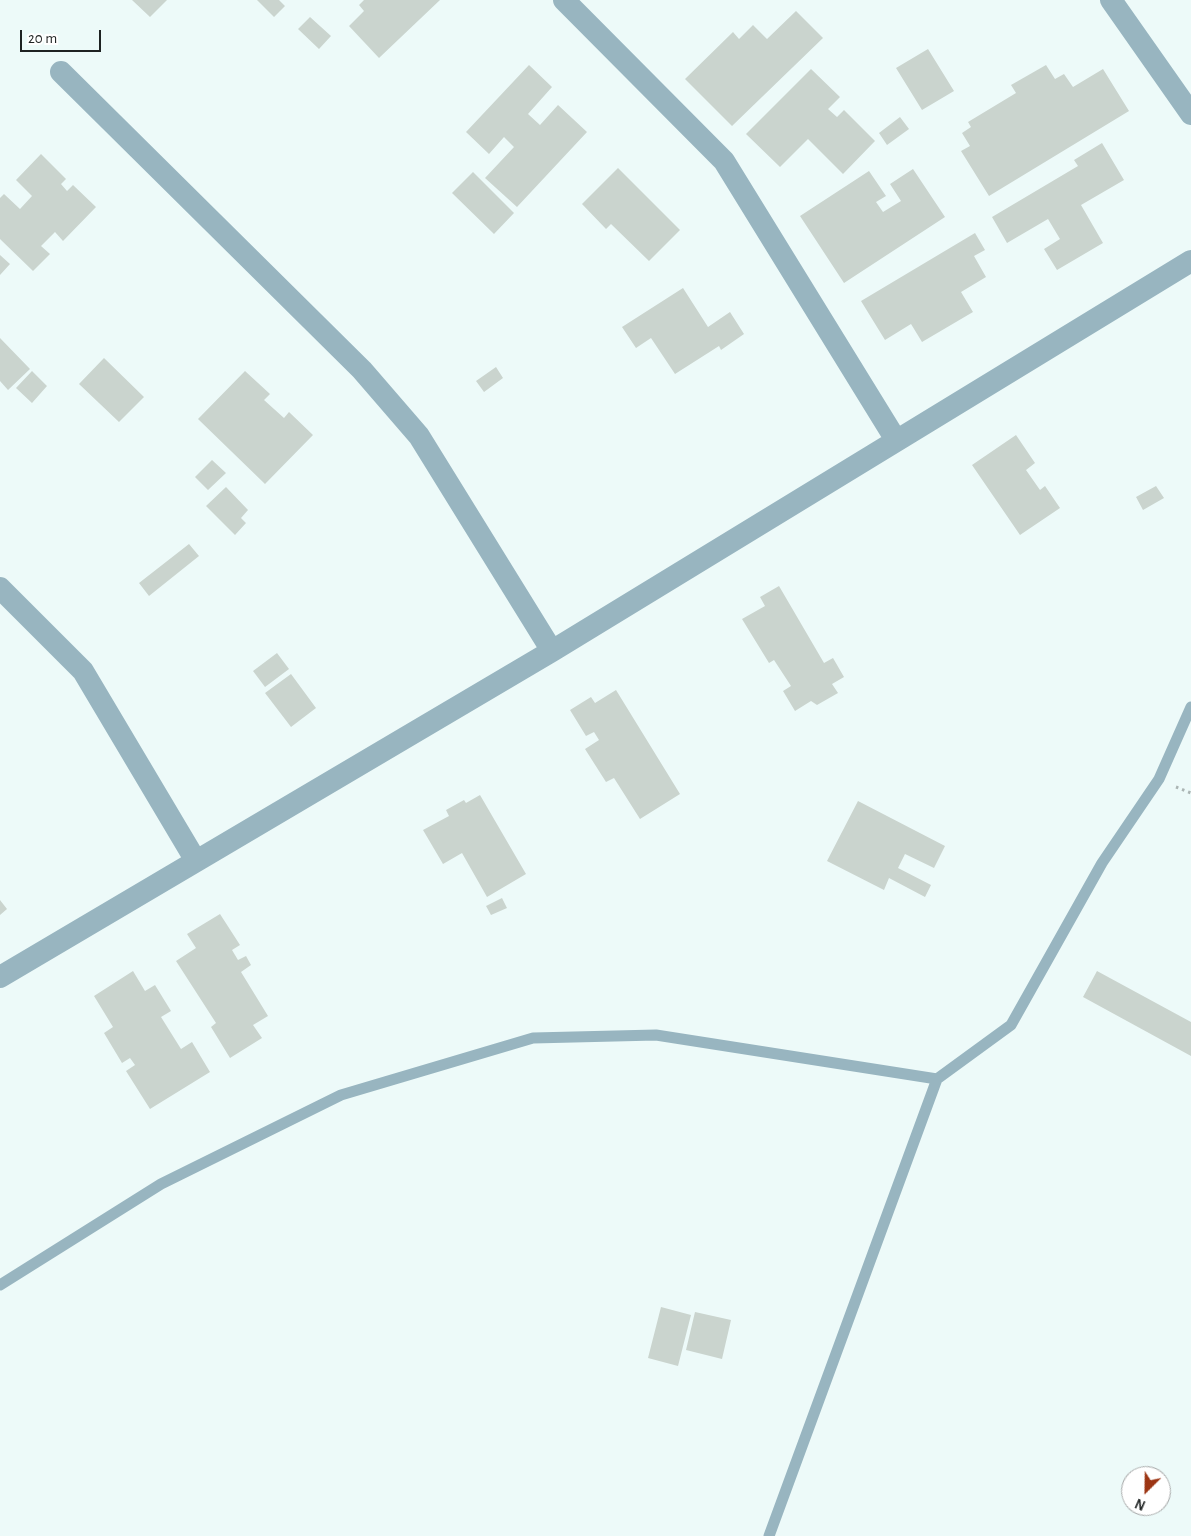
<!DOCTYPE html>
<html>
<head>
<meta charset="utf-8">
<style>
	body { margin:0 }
	#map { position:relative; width:1191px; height:1536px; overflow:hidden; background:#edfaf9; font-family:"Alegreya Sans",sans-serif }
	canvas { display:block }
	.north { position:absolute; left:1121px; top:1466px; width:50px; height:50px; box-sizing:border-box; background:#fff; border:1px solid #a5a7a7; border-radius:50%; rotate:203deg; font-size:14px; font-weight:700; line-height:20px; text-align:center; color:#1e2222 }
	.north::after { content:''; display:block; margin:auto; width:18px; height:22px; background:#9c3513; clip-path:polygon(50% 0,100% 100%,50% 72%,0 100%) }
	.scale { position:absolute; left:20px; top:30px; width:81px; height:22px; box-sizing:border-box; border:2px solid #1e2222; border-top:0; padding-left:6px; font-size:15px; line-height:18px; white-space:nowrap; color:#1e2222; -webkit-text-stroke:4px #fff; paint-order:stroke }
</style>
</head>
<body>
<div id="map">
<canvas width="1191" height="1536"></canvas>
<div class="north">N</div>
<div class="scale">20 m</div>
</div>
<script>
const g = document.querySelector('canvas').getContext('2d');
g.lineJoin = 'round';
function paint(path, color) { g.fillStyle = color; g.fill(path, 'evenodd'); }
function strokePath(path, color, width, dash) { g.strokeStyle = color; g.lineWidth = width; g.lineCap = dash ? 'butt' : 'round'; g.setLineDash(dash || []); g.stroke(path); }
const building = new Path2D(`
	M132,0H167L150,17Z
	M257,0H279L285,6L274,17Z
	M364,0H440L379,58L349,26L364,11L359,5Z
	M796,11L823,38L732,126L685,79L733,32L739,39L753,25L767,39Z
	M310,17L331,36L319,49L298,29Z
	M928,49L954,91L922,110L896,68Z
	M529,65L552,87L528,114L540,125L558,105L587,132L517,207L485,178L514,147L504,137L489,154L466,132Z
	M1046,65L1055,79L1064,74L1073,87L1103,69L1129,111L989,196L961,151L970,146L962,133L971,127L968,122L1016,93L1011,85Z
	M811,69L840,97L828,109L837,117L844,110L875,141L843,174L808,139L780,167L746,134Z
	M900,117L909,129L887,145L879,133Z
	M1102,143L1124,180L1081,205L1103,243L1057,270L1044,249L1060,239L1048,219L1007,243L992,217L1078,166L1074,160Z
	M41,154L66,179L61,184L67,191L73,185L96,207L63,241L55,232L41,246L50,254L33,271L0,239V198L4,194L20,209L32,196L16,180Z
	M618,168L680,230L649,261L611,224L606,229L582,204Z
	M913,169L945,217L844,283L800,216L869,171L886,196L876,202L883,212L901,201L890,184Z
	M473,172L514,213L494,234L452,193Z
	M975,233L985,250L974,256L986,277L961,292L973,312L922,342L911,324L885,340L861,301Z
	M0,255L10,264L0,275Z
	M683,288L708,327L730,312L744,334L721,350L719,346L675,374L651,338L636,348L622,327Z
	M0,338L30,369L8,390L0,381Z
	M104,358L144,397L119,422L79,384Z
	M496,367L503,378L484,392L476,381Z
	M32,371L47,386L32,403L16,388Z
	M245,371L270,394L264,400L284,418L289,412L313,435L265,484L198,419Z
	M1016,435L1035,463L1026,470L1040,490L1045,486L1060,508L1020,535L972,465Z
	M212,460L226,473L208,490L195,477Z
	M1156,486L1164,498L1143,510L1136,497Z
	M226,487L248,510L241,518L246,523L235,535L206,506Z
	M189,544L199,556L149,596L139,583Z
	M779,586L824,663L833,658L844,677L832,684L838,693L817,705L811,701L795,711L783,691L791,686L774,660L769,663L742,619L765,606L760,597Z
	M277,653L289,669L265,687L253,671Z
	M291,674L316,708L291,727L265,693Z
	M616,690L680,794L640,819L614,778L606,782L585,749L599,740L594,732L586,736L570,710L591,697L595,703Z
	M480,795L526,874L487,897L462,853L443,864L423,830L449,816L446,810L464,800L466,803Z
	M858,801L945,846L934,868L905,854L898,868L931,885L925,897L889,878L884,890L827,861Z
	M502,898L507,908L491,915L486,906Z
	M0,900L7,909L0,915Z
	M220,914L240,945L232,950L238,960L246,956L251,965L241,972L268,1016L253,1025L262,1038L230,1058L211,1027L216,1023L176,961L196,948L187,934Z
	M133,971L145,991L155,985L171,1011L161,1017L181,1049L192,1042L210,1072L150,1109L126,1071L135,1065L130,1058L122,1063L104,1033L113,1027L94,996Z
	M1097,971L1191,1022V1056L1083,997Z
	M661,1307L691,1315L678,1366L648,1358Z
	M695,1312L731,1320L722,1359L686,1350Z`);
const path = new Path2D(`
	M1176,787L1191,793`);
const lane = new Path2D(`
	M0,1285L161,1184L341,1095L533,1038L656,1035L937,1079L1011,1025L1102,863L1159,779L1191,707
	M769,1536L937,1079`);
const street = new Path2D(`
	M564,0L724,161L896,440
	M1111,0L1191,114
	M61,72L362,370L419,436L552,651
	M0,588L83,671L196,861
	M0,977L552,651L1191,261`);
paint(building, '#cad4ce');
strokePath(path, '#abb5b4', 3, [2.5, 4]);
strokePath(lane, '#98b5c0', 11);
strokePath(street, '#98b5c0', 22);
</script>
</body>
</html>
